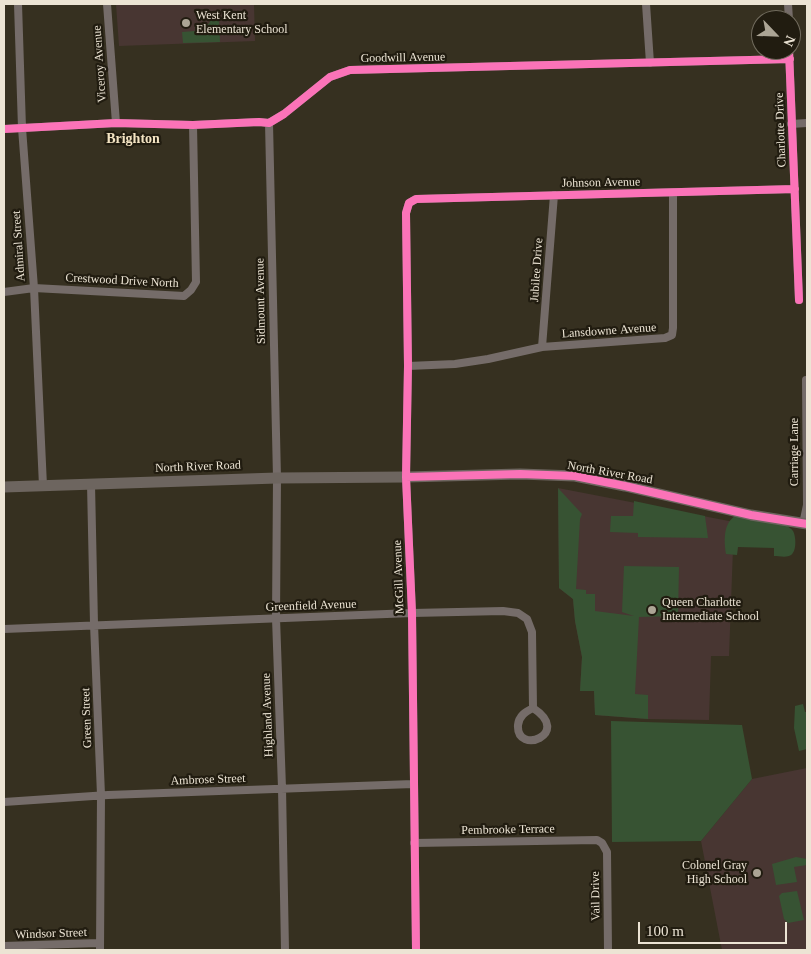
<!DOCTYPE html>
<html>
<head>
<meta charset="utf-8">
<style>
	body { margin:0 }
	#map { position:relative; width:811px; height:954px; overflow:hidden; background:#363020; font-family:"Times New Roman",serif }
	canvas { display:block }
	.frame { position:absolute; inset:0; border:5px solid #ece4d4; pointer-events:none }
	.north { position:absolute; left:751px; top:10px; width:50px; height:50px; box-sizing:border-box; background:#211c10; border:1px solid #726c5e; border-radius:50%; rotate:114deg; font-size:14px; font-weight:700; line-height:20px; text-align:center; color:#ece4d4 }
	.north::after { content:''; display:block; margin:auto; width:18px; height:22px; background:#aca595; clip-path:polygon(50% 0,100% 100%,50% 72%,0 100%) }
	.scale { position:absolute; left:638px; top:922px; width:149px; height:22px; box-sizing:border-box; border:2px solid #ece4d4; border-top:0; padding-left:6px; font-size:15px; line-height:18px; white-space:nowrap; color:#ece4d4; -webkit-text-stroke:4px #211c10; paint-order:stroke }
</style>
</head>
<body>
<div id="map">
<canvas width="811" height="954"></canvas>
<div class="frame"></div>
<div class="north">N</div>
<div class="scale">100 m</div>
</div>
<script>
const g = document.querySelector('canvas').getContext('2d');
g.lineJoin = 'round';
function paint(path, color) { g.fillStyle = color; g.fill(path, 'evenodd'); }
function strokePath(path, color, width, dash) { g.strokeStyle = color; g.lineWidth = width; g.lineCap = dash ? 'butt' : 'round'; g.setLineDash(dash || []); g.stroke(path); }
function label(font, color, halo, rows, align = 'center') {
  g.font = font + ' "Times New Roman",serif'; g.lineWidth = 4.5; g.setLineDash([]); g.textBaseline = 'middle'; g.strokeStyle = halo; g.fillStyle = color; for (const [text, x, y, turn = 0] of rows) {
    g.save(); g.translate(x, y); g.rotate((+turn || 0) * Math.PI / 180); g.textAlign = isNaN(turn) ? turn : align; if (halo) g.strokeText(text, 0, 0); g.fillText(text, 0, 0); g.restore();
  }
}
const education = new Path2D(`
	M116,4H254L255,41L119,46Z
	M558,488L734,522L729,656H711L709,720L648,719L595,715L594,691H580L582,657L575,621L573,599L559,588Z
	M807,768V950H722L701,841L752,779Z`);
const green = new Path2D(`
	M219,20L220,42L183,43L182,32L195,31V25L209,24L210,21Z
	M558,488L582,514L580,519L576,589L586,590V594H595V611L634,616L622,612L624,566L679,567L678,616L639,617L635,694L648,695V719L595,715L594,691H580L582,657L575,621L573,599L559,588Z
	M634,501L705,516L708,538L638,537V533L610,532L611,516H633Z
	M735,516L786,525C788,527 791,528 793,531C796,536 797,551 791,555C787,558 779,556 774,556V548L738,547L737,555L726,554C724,541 723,524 735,516Z
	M803,704L805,712H807V749L799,751L794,728L795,706Z
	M611,721L742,725L752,779L701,841L612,842Z
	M796,857L807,859V865L794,867L797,882L776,885L772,864Z
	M797,891L804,920L788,923L784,919L779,896L782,893Z`);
const street = new Path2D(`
	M18,4L22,128L34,288L43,486
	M107,4L116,123
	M646,4L650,63
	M788,4L789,20
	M789,50L799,300
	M269,123L277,478L276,618L282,788L285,950
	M791,124L807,123
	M4,129L116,123L193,125L259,122L269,123L284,114L330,77L350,70L790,59
	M4,292L34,288L184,296L191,290L196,282L193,125
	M542,347L554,195
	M408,366L455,364L488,359L542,347L665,338L672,335L673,328V193
	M91,484L94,624L101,795L100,950
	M803,524L807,505L806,380
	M4,629L412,613L503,611L518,613L527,619L532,632L533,708
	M533,708C573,734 516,756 518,725C519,716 525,712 533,708Z
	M4,802L108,795L413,784
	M414,843L597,840L602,843L607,852L608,950
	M4,946L99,943
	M416,950L412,613L406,477L408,366L406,213L409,203L416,199L795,189`);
const secondary = new Path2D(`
	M4,487L277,478L406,477L520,474L575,476L625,486L751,515L807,524`);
const cycleway = new Path2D(`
	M789,50L799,300
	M4,129L116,123L193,125L259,122L269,123L284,114L330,77L350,70L790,59
	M406,477L520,474L575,476L625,486L751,515L807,524
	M416,950L412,613L406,477L408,366L406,213L409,203L416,199L795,189`);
const markers = [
	[186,23,5,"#aca595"],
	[652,610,5,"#aca595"],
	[757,873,5,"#aca595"]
];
const poiNames = [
	["West Kent",196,16],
	["Elementary School",196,30],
	["Queen Charlotte",662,603],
	["Intermediate School",662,617],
	["Colonel Gray",747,866,"right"],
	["High School",747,880,"right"]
];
const streetNames = [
	["Goodwill Avenue",403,58,-1],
	["Viceroy Avenue",100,64,-94],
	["Charlotte Drive",781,130,-92],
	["Johnson Avenue",601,183,-1],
	["Admiral Street",19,246,-94],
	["Jubilee Drive",537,270,-86],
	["Crestwood Drive North",122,281,3],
	["Sidmount Avenue",261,301,-91],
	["Lansdowne Avenue",609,331,-4],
	["Carriage Lane",795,452,-90],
	["North River Road",198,467,-2],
	["North River Road",610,473,10],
	["McGill Avenue",399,577,-92],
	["Greenfield Avenue",311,606,-2],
	["Highland Avenue",268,715,-92],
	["Green Street",87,718,-92],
	["Ambrose Street",208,780,-2],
	["Pembrooke Terrace",508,830,-1],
	["Vail Drive",596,896,-91],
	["Windsor Street",51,934,-2]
];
const neighbourhoodNames = [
	["Brighton",133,139]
];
paint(education, '#483632');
paint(green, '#375333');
strokePath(street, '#756c69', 8);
strokePath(secondary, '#6d655f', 11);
strokePath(cycleway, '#fb73b8', 8);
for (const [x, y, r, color] of markers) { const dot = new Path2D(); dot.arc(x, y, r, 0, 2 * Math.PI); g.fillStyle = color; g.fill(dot); strokePath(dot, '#211c10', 2); }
label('12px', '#ece4d4', '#211c10', poiNames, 'left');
label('12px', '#ece4d4', '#211c10', streetNames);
label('bold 14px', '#f3e3c2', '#211c10', neighbourhoodNames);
</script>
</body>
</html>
